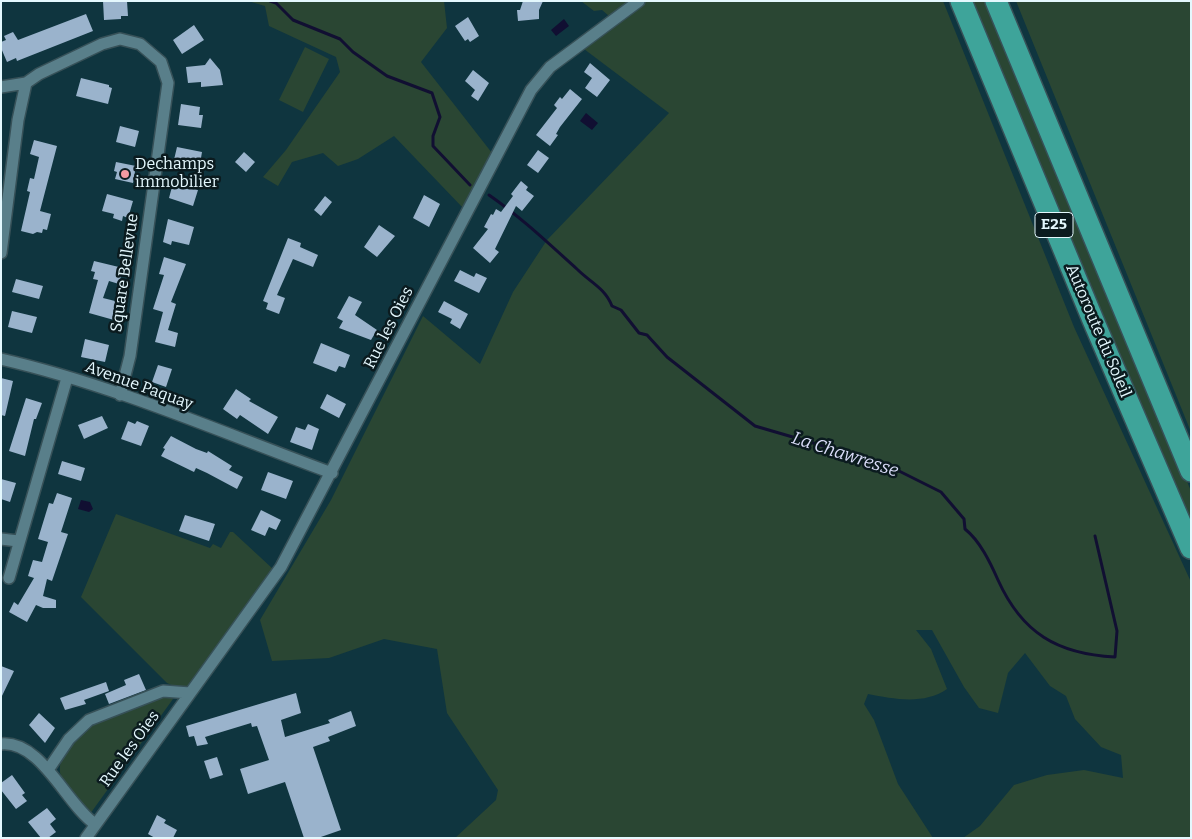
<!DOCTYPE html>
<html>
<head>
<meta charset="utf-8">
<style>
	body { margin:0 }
	#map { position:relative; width:1192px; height:839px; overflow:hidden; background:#0f353f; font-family:Bitter,serif }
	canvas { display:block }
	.frame { position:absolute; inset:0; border:2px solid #e4f8fe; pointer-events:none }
</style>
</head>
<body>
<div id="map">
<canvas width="1192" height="839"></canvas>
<div class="frame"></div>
</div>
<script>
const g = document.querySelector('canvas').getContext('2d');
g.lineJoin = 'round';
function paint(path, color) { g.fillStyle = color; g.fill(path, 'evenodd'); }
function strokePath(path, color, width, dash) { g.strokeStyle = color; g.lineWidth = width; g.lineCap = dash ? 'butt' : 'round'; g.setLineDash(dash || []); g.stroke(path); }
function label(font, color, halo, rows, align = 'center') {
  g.font = font + ' Bitter,serif'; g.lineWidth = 5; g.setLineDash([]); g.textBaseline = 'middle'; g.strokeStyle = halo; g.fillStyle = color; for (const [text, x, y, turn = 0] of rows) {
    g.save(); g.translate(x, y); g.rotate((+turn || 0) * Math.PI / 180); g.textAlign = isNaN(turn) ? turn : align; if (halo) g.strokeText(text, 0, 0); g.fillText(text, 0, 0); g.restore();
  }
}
const green = new Path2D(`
	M248,1H444L447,28L421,62L492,153L463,208L394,136L358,159L338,166L323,153L292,162L278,186L263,177L286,150L340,72L336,57L269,26L265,6Z
	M581,1H630L609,16L602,10L594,11Z
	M644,1H943L1074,327L1191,582V838H963L980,826L1014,785L1047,775L1084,770L1123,778L1121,755L1101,747L1075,719L1066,696L1050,686L1025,653L1008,673L998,713L979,708L964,687L932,630H916L931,649L947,689C924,705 894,699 868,694L864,704L874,720L898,784L933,838H455L496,800L498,790L447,713L437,649L384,639L329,658L272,661L260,620L331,500L423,316L480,364L513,292L547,240L669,113L584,49Z
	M968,1H987L1191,491V530Z
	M1016,1H1191V432Z
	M305,47L329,59L303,112L279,100Z
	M116,514L210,548L213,544L221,548L230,532H233L273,569L185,691L167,683L81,597Z
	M167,694L173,699L90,814C83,805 72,797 66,787C47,760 76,734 98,721Z`);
const water = new Path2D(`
	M564,19L569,26L556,36L551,30Z
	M586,113L598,123L592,130L580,121Z
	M81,500L90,502L93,509L89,512L78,509Z`);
const stream = new Path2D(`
	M270,1L276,3L293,20L340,39L353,52L387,76L432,93L440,117L433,136V146L470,185
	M489,195C522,218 549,244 578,270C590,282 605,288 612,306L621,310L639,333L647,335L667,357L755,426L885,464L941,492L964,519L965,529C980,541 990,562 998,580C1022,633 1057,654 1115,657L1117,631L1095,536`);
const building = new Path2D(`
	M103,1H127L128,16H121V19L104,20Z
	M523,1H543L539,10V19L518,21L517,10H520Z
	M86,14L93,31L17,61L16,58L7,62L1,48V42L6,40L4,36L13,32L18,40Z
	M468,17L479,36L470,42L468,39L465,41L455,26Z
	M194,25L204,40L182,54L173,40Z
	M210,58L220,70L223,85L201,87V82L188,83L186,67L205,65Z
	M590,63L610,80L597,97L585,88L592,78L584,72Z
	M473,70L489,83L478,101L471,96L475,90L465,81Z
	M81,78L109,85V87L112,88L108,104L76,96Z
	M570,89L582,99L560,127L556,134L558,135L550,146L536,135L557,108L554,105L560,97L562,99Z
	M181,104L200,107L199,115H203L201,128L178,125Z
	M120,126L139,131L135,147L116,142Z
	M34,140L57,146L40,211L51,214L47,230L43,229L42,233L37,232L33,234L21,231L30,192L27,191L30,178L34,179L39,157L30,154Z
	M177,147L202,152L199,170L173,164Z
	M538,150L549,158L538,173L527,165Z
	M244,152L255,162L246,172L235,162Z
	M116,162L136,166L133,183L115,179L117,172L114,171Z
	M521,181L528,187L526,190L534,196L522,211L516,206L495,249L499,252L490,263L473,248L488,229L484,227L491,214L493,215L496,209L501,212L513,196L511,194Z
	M173,183L198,190L193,206L169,198Z
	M107,194L133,201L128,218L123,216L122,221L113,218L114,214L102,211Z
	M424,195L440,204L429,227L413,218Z
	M325,196L332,202L321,216L314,210Z
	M168,219L194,227L189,245L172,241L171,245L163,242Z
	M379,225L395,236L377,257L364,247Z
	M288,238L301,243L300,247L318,255L313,267L293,259L277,295L285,298L279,314L266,309L268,303L263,301Z
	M164,257L186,264L171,302L176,304L168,330L178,333L175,347L155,342L163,312L153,309L164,275L159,274Z
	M94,261L123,268L119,284L109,281L103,298L119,302L114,320L89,313L98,280L93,279L95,272L91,271Z
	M460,270L474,277L476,273L487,278L479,293L454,281Z
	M16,279L43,286L39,299L12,292Z
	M349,296L362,302L355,315L377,330L371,340L339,328L343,321L337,318Z
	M444,301L468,314L460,329L450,323L452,319L438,312Z
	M12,311L37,317L32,333L8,327Z
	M85,339L109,345L105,362L81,357Z
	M321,343L350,355L345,368L339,366L336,372L313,363Z
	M158,365L172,369L166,387L152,382Z
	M1,378L13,381L5,416L1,415Z
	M236,389L251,399L249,401L278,417L268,434L240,415L237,419L223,409Z
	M327,394L346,404L339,418L320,408Z
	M26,398L42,403L36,419H34L25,456L9,451Z
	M102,416L108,428L84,439L78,425Z
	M128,421L135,424L137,421L149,426L141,446L121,439Z
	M308,424L319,429L312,450L290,442L296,427L305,430Z
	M171,436L196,449L207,453L208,451L232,466L229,470L243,477L237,489L207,473L196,468L194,472L161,456L165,449L163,448Z
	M62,461L85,468L81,481L58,474Z
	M268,472L293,481L286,499L261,490Z
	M1,479L16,483L10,502L1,499Z
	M57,493L72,498L61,532L68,534L52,581L47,579L43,596L56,600V608H43L36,605L27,622L9,612L14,602L18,605L34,578L28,576L33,560L42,562L48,542L38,539L49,503L53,504Z
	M261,510L281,520L276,530L269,527L265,536L251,530Z
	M185,515L215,524L209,541L179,531Z
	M1,666L14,671L1,698Z
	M139,674L146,690L109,704L105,694L126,685L124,680Z
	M106,682L109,691L84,700L86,704L65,710L60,698Z
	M296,693L301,713L281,720L285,737L330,723L328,720L351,711L356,726L328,737L330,741L313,747L341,830L318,838H304L285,782L248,794L240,769L269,760L257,726L252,727L251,723L205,737L208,744L197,746L194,736L189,737L186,726Z
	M39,713L55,728L45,743L29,725Z
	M217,757L223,775L210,779L204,761Z
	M12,775L25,793L22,795L27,801L16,809L1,790V783Z
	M47,808L56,819L50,824L56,832L48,838H41L28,822Z
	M157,815L166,820L164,823L177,830L173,838H155L148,834Z`);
const street = new Path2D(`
	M1,87L26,83
	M1,253L18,120L26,83L39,74L102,44L120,39L140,44L161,62L168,83L130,356L120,395
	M1,359C114,385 223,433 332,473
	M1,539L18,541
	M9,578L67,378
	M1,744C41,740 66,804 95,824
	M48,770L69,739L89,720L163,691L190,693
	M86,838L281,567L531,90L550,67L639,1`);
const highway = new Path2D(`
	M961,1L1093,320L1191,548
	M996,1L1191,471`);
const markers = [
	[125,174,5,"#f49aa1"]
];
const shields = [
	[1054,225,38]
];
const shieldNames = [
	["E25",1054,225]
];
const poiNames = [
	["Dechamps",135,165],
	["immobilier",135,183]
];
const streetNames = [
	["Square Bellevue",125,273,-82],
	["Rue les Oies",389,328,-63],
	["Autoroute du Soleil",1098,331,67],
	["Avenue Paquay",139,386,20],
	["Rue les Oies",130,749,-54]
];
const waterNames = [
	["La Chawresse",845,455,18]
];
paint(green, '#2a4633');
paint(water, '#110f32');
strokePath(stream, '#110f32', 3);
paint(building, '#9ab3cc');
strokePath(street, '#375158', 14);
strokePath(highway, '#375158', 24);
strokePath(street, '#597f8a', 11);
strokePath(highway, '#3ea49a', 21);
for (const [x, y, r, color] of markers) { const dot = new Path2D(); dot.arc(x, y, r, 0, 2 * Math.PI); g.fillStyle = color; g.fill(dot); strokePath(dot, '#0b1b1f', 2); }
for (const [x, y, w] of shields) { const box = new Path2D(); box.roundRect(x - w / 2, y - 12.5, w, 25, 4); g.fillStyle = '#0b1b1f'; g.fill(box); strokePath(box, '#e4f8fe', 1); }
label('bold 15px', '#e4f8fe', null, shieldNames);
label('16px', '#e4f8fe', '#0b1b1f', poiNames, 'left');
label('16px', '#e4f8fe', '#0b1b1f', streetNames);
label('italic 18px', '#daddf9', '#0b1b1f', waterNames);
</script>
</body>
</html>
